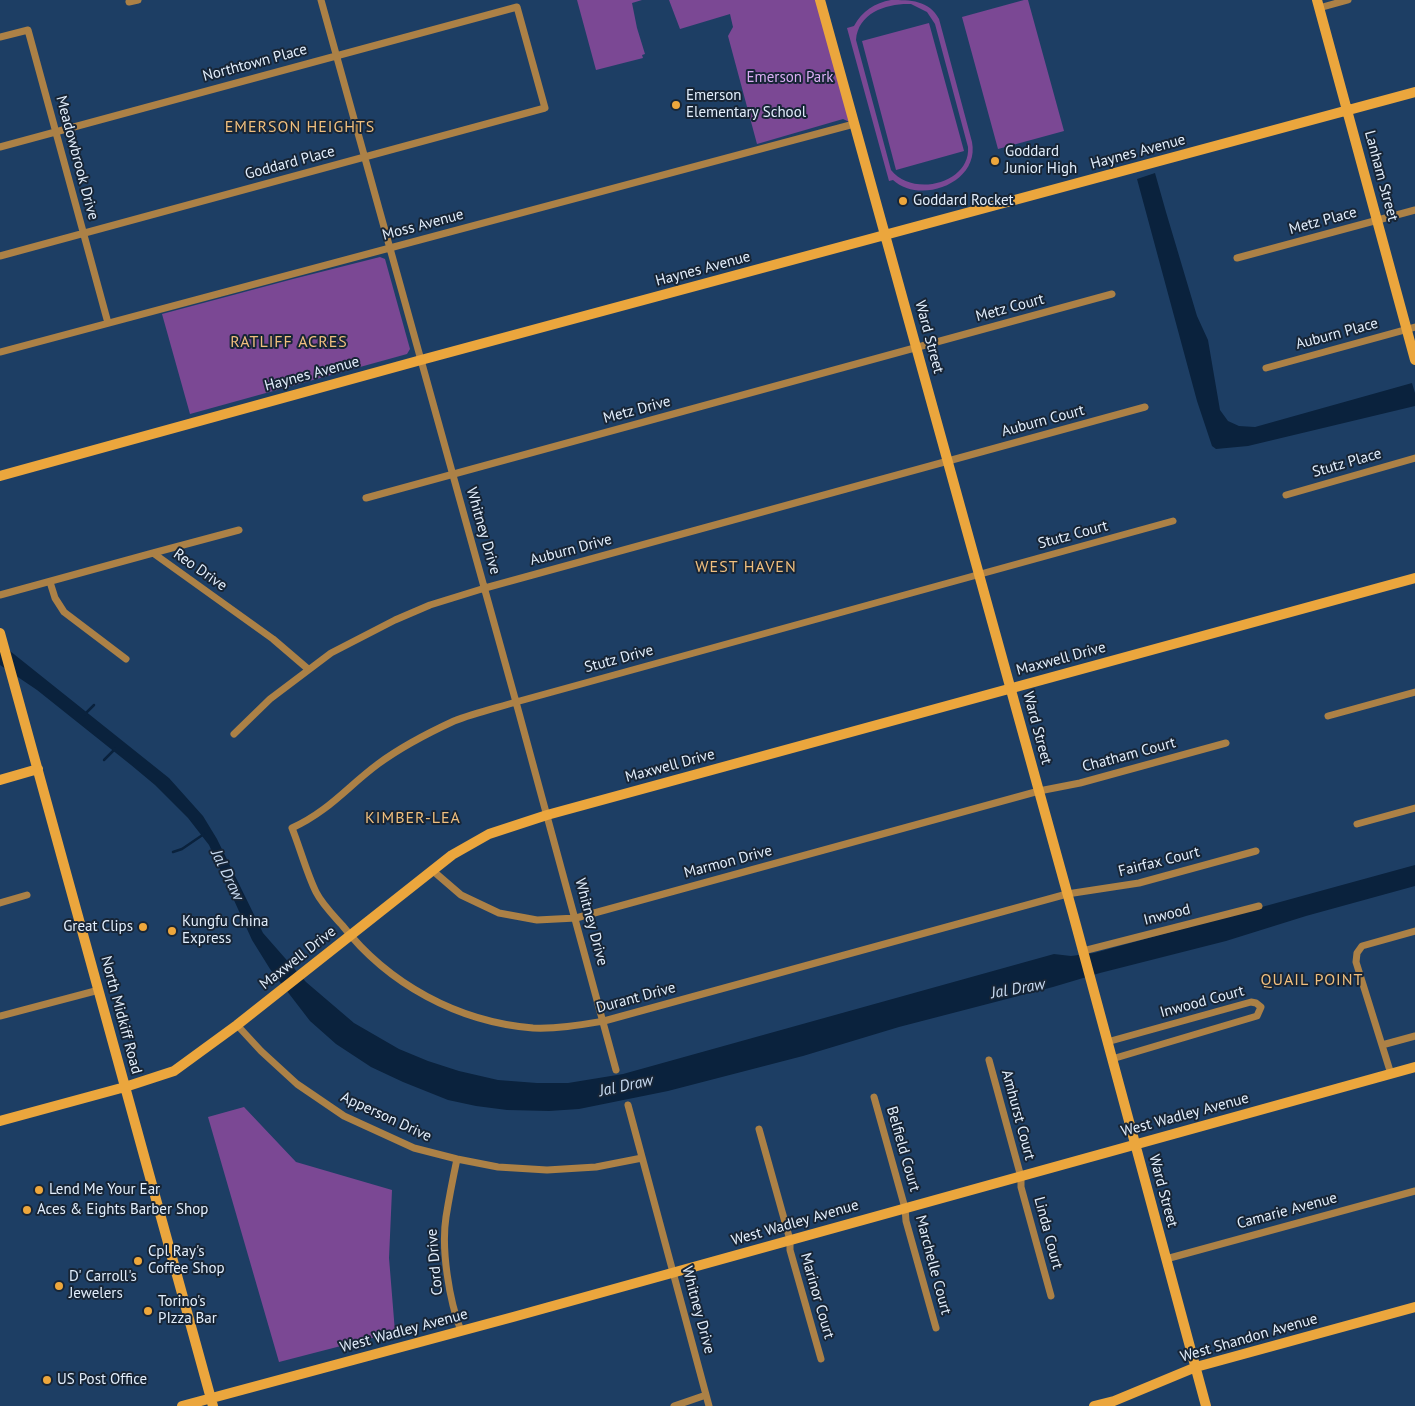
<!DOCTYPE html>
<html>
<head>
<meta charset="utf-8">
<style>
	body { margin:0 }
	canvas { display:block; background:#1d3e64 }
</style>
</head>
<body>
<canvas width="1415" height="1406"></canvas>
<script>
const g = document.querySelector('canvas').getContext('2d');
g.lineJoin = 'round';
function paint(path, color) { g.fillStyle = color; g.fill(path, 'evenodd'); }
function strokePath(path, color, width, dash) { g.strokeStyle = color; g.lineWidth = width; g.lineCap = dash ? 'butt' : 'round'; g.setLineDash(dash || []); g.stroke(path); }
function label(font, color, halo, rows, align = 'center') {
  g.font = font + ' "PT Sans",sans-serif'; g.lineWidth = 4; g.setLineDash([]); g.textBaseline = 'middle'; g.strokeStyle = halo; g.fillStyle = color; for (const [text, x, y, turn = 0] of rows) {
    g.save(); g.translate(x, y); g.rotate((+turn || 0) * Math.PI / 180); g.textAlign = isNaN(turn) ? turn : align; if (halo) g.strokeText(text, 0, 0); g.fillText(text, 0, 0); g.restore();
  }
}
const green = new Path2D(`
	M577,0H642L632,3L637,28L645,54L642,55L643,58L596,70Z
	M669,0H820L854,124L843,119L757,144L728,36L733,27L730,14L680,29Z
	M891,0C910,0 929,0 939,19L972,142C980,183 920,205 893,180L889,181L847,28L854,26C862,11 875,3 891,0ZM911,4L927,12L935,24L968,147C971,183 913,198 891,170L856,40C858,12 888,3 911,4Z
	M1024,0H1028L1064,131L998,149L962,17Z
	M929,23L964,151L896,170L862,41Z
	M380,257L385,259L410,349L407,354L190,414L162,314L293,279Z
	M244,1107L296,1162L392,1190L389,1258L395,1332L279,1362L208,1117Z`);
const water = new Path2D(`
	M1155,173L1166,212L1197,316L1208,340L1220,410L1228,421L1239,426L1255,427L1412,383L1415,393V406L1248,446L1216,449L1212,446L1197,401L1137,179Z
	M0,643L169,778L203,816L217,839L263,933L306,982L354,1023L399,1049L428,1061L459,1071L498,1080L537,1083H568L623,1074L1054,954L1071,956L1094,953L1415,865V886L1306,916L1226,941L1100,973L1053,987L899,1027L803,1056L668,1091L579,1109L549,1111L507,1110L476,1106L448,1100L403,1082L371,1067L336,1044L310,1021L270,969L252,940L209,845L188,818L155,785L131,765L37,690L0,665Z`);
const stream = new Path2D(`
	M85,714L94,705
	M104,760L115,749
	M173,852L182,849L204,834`);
const street = new Path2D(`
	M321,0L516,702L616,1070
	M129,2L138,0
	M1319,8L1348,0
	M0,37L28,30L108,323
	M0,147L517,7L545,108L0,256
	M1237,258L1415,210
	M0,352L854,124
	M1266,368L1415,327
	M1286,495L1415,458
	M366,498L1112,294
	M1173,521L516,702C496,708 474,713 454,721C428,733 401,747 378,764C347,787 329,811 292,828C300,848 307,874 316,892C322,904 333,915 342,925C388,984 458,1022 533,1028C557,1029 580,1025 604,1021L1067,894L1139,883L1256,851
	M153,553L239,530
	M50,582L55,598L64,612L126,659
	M0,595L153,553L273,639L308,669
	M1328,716L1415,692
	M234,734L270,699L331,653L395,620L430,605L485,588L1145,407
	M1357,824L1415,808
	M432,870L461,895L499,913L537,920L576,918L1039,791L1080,783L1226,743
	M0,903L27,895
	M1083,951L1259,906
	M0,1016L99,990
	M237,1025L261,1051L297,1084L344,1116L414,1148L457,1159L498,1167L547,1170L596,1167L642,1158
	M1107,1042L1251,1002L1256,1003L1261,1007L1257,1016L1112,1059
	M1382,1045L1415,1036
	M989,1060L1021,1177V1187L1051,1296
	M1391,1074L1356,962L1357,953L1362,946L1415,931
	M874,1097L905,1208L906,1221L936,1328
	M628,1105L709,1406
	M759,1129L790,1240V1250L821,1359
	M457,1159C453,1178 449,1198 446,1217C441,1249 449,1300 461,1331
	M1166,1259L1415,1191
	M674,1406L706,1395`);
const secondary = new Path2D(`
	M820,0L1073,914L1206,1406
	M1317,0L1415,360
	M0,476L421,360L1415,92
	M0,633L213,1406
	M0,780L38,769
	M0,1121L125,1087L174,1071L237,1025L452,855L489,834L547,815L1415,578
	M182,1406L513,1317L1415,1067
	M1094,1406L1114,1401L1196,1367L1415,1307`);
const markers = [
	[676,105,5,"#eea73c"],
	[995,161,5,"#eea73c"],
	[903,201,5,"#eea73c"],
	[143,927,5,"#eea73c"],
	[172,931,5,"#eea73c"],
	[39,1190,5,"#eea73c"],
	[27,1210,5,"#eea73c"],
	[138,1261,5,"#eea73c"],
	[59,1286,5,"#eea73c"],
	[148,1311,5,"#eea73c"],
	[47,1380,5,"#eea73c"]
];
const streetNames = [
	["Northtown Place",255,63,-15],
	["Haynes Avenue",1138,152,-15],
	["Meadowbrook Drive",77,158,75],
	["Goddard Place",290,163,-15],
	["Lanham Street",1381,176,75],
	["Metz Place",1323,221,-15],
	["Moss Avenue",423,225,-15],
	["Haynes Avenue",703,269,-15],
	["Metz Court",1010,308,-15],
	["Auburn Place",1337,334,-15],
	["Ward Street",929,337,75],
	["Haynes Avenue",312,374,-15],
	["Metz Drive",637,410,-15],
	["Auburn Court",1043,421,-15],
	["Stutz Place",1347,463,-16],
	["Whitney Drive",483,531,74],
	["Stutz Court",1073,535,-15],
	["Auburn Drive",571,550,-15],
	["Reo Drive",200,570,35],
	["Stutz Drive",619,659,-15],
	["Maxwell Drive",1061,659,-15],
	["Ward Street",1037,728,75],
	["Chatham Court",1129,755,-15],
	["Maxwell Drive",670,766,-15],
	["Marmon Drive",728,862,-15],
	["Fairfax Court",1159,862,-14],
	["Inwood",1167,915,-14],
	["Whitney Drive",591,922,75],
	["Maxwell Drive",298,958,-38],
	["Durant Drive",636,998,-15],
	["Inwood Court",1202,1002,-15],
	["North Midkiff Road",121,1015,75],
	["Amhurst Court",1018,1115,75],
	["West Wadley Avenue",1185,1115,-15],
	["Apperson Drive",386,1117,25],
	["Belfield Court",903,1149,74],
	["Ward Street",1163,1191,75],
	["Camarie Avenue",1287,1211,-15],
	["West Wadley Avenue",795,1223,-16],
	["Linda Court",1048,1233,75],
	["Cord Drive",435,1262,-95],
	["Marchelle Court",933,1265,75],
	["Marinor Court",817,1296,74],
	["Whitney Drive",698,1310,75],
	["West Wadley Avenue",404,1331,-15],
	["West Shandon Avenue",1249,1338,-16]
];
const parkNames = [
	["Emerson Park",790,78]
];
const poiNames = [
	["Emerson",686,96],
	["Elementary School",686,113],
	["Goddard",1005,152],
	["Junior High",1005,169],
	["Goddard Rocket",913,201],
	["Kungfu China",182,922],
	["Express",182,939],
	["Great Clips",133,927,"right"],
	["Lend Me Your Ear",49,1190],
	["Aces & Eights Barber Shop",37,1210],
	["Cpl Ray's",148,1252],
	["Coffee Shop",148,1269],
	["D' Carroll's",69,1277],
	["Jewelers",69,1294],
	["Torino's",158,1302],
	["PIzza Bar",158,1319],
	["US Post Office",57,1380]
];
const neighbourhoodNames = [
	["EMERSON HEIGHTS",300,127],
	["RATLIFF ACRES",289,342],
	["WEST HAVEN",746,567],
	["KIMBER-LEA",413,818],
	["QUAIL POINT",1312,980]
];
const waterNames = [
	["Jal Draw",227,875,64],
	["Jal Draw",1018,989,-10],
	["Jal Draw",626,1086,-12]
];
paint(green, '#7b4894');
paint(water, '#0a223d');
strokePath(stream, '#0a223d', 2.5);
strokePath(street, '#ac8146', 7);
strokePath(secondary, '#eba63d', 10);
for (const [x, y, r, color] of markers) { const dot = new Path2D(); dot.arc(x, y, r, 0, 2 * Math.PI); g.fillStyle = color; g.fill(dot); strokePath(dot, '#172536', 2); }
label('15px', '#e2eefc', '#172536', streetNames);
label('15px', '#dbaef4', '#172536', parkNames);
label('15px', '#e2eefc', '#172536', poiNames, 'left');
g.letterSpacing = '1px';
label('16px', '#f0bf7e', '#172536', neighbourhoodNames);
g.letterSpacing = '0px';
label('italic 16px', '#c8daf0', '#172536', waterNames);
</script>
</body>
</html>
